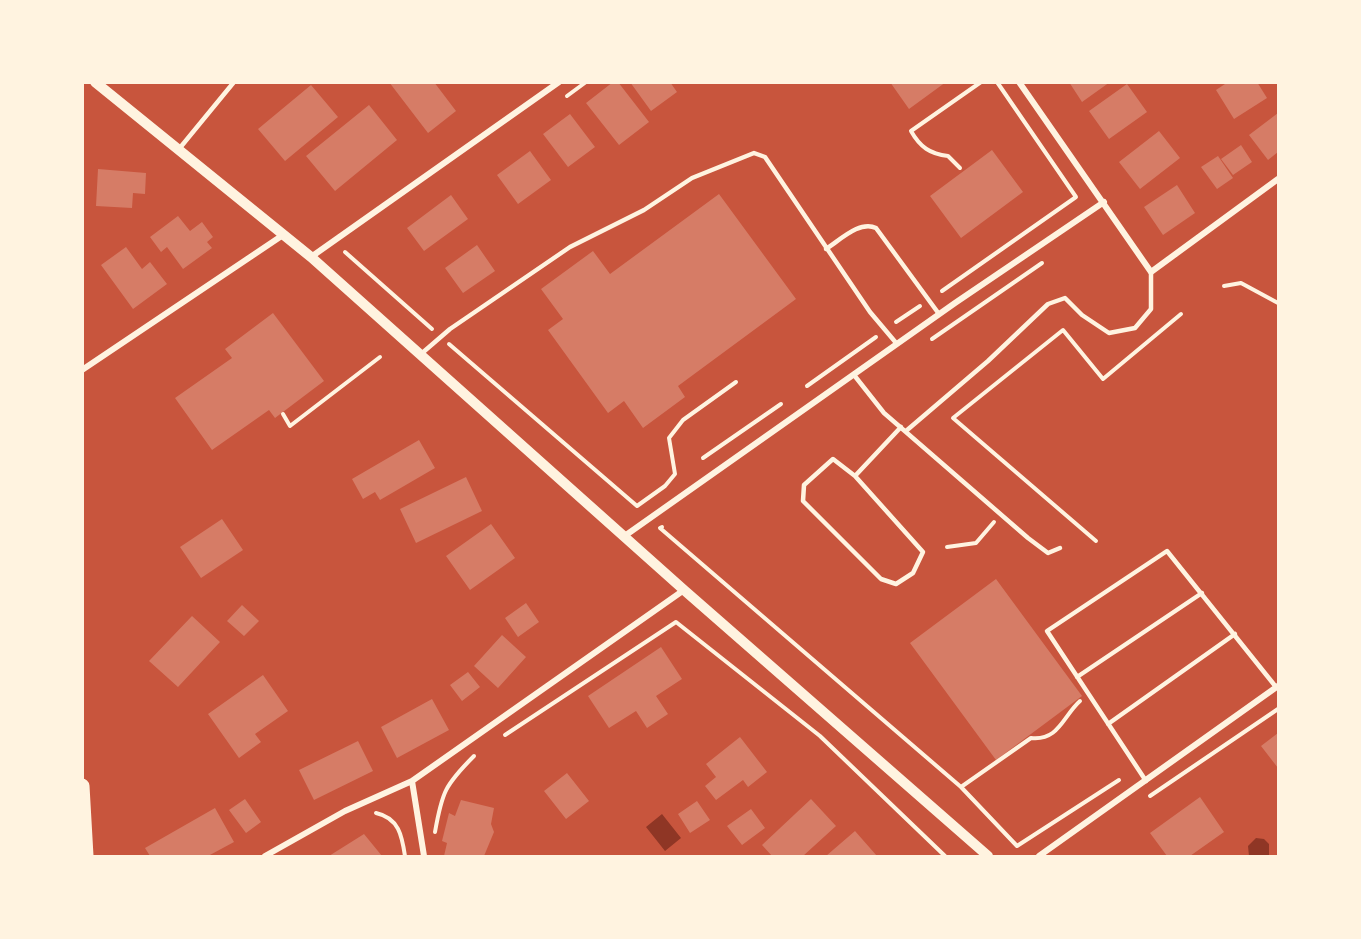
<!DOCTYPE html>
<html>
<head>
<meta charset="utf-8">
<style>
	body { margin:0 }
	#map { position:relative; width:1361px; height:939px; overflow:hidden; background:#c8553d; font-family:"Noto Sans",sans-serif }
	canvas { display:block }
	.frame { position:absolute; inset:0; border:84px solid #fff3e0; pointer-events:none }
</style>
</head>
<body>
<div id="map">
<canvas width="1361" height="939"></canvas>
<div class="frame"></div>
</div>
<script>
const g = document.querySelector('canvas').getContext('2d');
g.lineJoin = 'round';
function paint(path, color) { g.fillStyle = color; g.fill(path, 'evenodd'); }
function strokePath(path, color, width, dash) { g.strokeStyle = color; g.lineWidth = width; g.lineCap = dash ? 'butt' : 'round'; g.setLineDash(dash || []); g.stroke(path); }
const water = new Path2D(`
	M662,814L681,838L665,851L646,827Z
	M1256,838L1264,839L1269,844V856H1249L1248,846Z`);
const building = new Path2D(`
	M389,82H434L456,111L428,133Z
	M613,82H618L649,122L619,145L586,103Z
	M630,82H670L677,92L651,111Z
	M890,82H946L909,109Z
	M1069,82H1110L1082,102Z
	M1228,82H1257L1267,98L1234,119L1216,90Z
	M1127,84L1147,112L1109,139L1089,111Z
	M311,85L338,117L285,161L258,129Z
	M369,105L397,140L335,191L306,156Z
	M1278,113V152L1268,160L1249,135Z
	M570,114L595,147L568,167L543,134Z
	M1159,131L1180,158L1140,189L1119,162Z
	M1241,145L1252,162L1233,175L1221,159Z
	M992,150L1023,192L961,238L930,196Z
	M530,151L551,180L518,204L497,175Z
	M1218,156L1233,178L1217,189L1201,167Z
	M98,169L146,173L145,194L133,193L132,208L96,206Z
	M1177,185L1195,213L1163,235L1144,207Z
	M719,194L796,299L678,386L685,397L643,428L624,401L608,413L548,330L563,319L541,289L593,251L610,274Z
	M451,195L468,219L424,251L407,228Z
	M178,216L190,231L202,222L213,237L207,242L212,248L183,269L167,247L161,252L150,237Z
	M477,245L495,271L463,293L445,268Z
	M126,247L142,269L150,262L167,284L133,309L101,265Z
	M273,313L324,381L275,418L269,410L212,450L175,398L232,358L225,349Z
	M419,440L435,468L380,500L375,492L363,499L352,479Z
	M466,477L482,511L416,543L400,509Z
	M222,519L243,550L201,578L180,547Z
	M491,524L515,558L470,590L446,556Z
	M996,579L1082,696L996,760L910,643Z
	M526,603L539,622L518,637L505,618Z
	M242,605L259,621L244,636L227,621Z
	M192,616L220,642L178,687L149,661Z
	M502,635L526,657L498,688L474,666Z
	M661,647L682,679L656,696L668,714L647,728L636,711L609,728L588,696Z
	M468,672L480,687L462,701L450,685Z
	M263,675L288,711L255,734L261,742L239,758L208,714Z
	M432,699L449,730L397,758L381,727Z
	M1278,733V768L1261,746Z
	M740,737L767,772L748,787L743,780L716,800L705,786L716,777L706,764Z
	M358,741L373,771L314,800L299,770Z
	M567,773L589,801L566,819L544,791Z
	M1200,797L1224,832L1190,856H1167L1150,833Z
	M245,799L261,822L246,833L229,810Z
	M811,799L836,826L803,856H772L762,845Z
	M461,800L494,808L491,824L494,832L484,856H444L447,843L442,841L449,813L455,816Z
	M697,801L710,820L690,833L678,814Z
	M215,808L234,842L208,856H150L145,848Z
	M751,809L765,828L742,845L727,826Z
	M855,831L877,856H826Z
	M364,834L382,856H329Z`);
const path = new Path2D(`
	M567,96L586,82
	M960,168L948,156C930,154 920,147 911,131L981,82
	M345,252L432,329
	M1224,286L1241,283L1278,303
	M942,291L1076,197L997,82
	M896,322L920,306
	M932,339L1042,263
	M449,344L637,506L665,486L675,474L669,438L683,420L736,382
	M807,386L876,337
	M283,414L290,426L380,357
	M703,458L781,404
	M662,527L660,528L961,787L1017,846L1119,780
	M1096,541L953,418L1063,330L1103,379L1181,314
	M947,547L976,543L994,522
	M505,735L676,622L820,736L945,856
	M961,787L1031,738C1059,741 1063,716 1080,701
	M1150,796L1278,709
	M376,813C399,818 402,836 405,856
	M435,832C442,792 445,785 474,756`);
const service = new Path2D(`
	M179,149L234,82
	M826,249C840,240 860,220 876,228L939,314
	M421,354L450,329L570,247L644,210L692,178L754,153L765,157L870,312L897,344
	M854,375L884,413L1028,538L1048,553L1060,548
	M906,431L988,361L1048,304L1065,298L1082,315L1109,333L1135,328L1151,309V272
	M855,476L833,459L804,485L803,501L881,579L896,584L913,573L923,552L855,476L901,427
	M1077,677L1202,593
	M1108,724L1235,634
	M1146,781L1047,631L1167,551L1276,687`);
const minor = new Path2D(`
	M1019,82L1151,272L1278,179
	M311,257L559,82
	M82,370L283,235
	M626,535L955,303L1104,202
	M412,781L424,856
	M265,856L345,811L412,781L684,590
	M1039,856L1278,686`);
const tertiary = new Path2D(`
	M95,82L311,257L684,590L988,856`);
const primary = new Path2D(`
	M82,786L86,856`);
paint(water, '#8f3625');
paint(building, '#d67c66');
strokePath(path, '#fff3e0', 4);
strokePath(service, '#fff3e0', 4.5);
strokePath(minor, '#fff3e0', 6);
strokePath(tertiary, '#fff3e0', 10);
strokePath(primary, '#fff3e0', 15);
</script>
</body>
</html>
